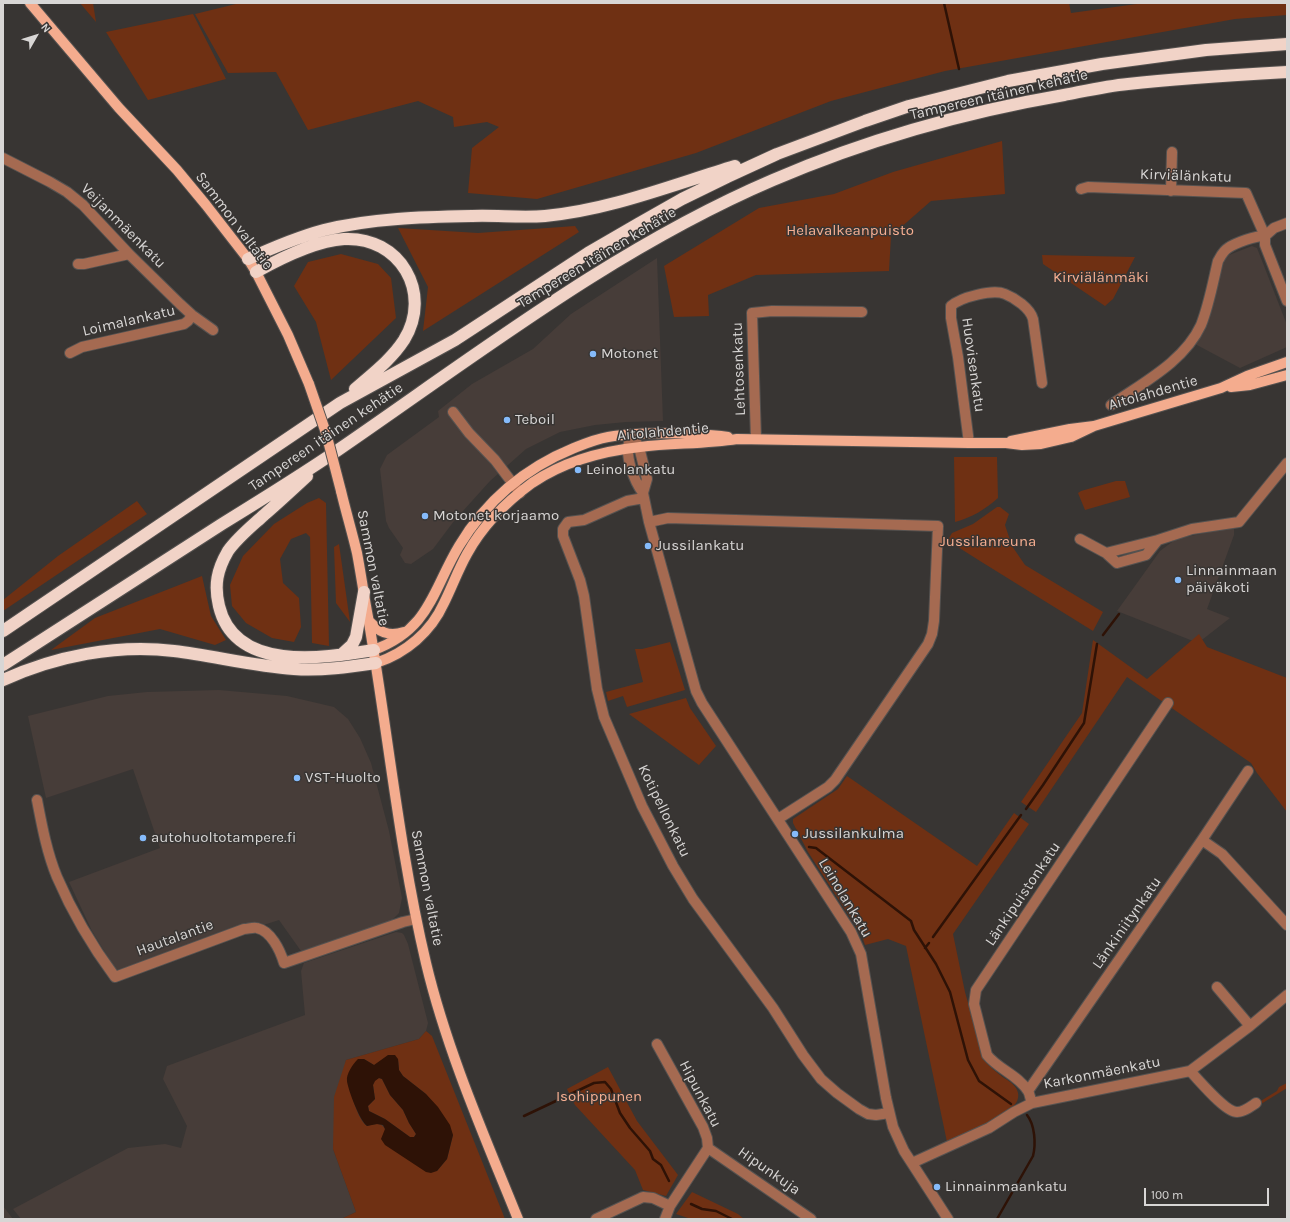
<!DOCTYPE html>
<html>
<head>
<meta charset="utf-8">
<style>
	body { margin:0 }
	#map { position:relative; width:1290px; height:1222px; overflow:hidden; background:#383533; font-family:Karla,sans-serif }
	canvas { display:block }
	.frame { position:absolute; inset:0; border:4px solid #d8d6d5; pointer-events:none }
	.north { position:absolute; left:16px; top:16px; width:40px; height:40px; -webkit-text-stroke:3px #383533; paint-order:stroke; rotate:51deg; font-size:11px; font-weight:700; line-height:16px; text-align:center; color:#d8d6d5 }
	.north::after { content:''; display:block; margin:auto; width:14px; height:18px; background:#d8d6d5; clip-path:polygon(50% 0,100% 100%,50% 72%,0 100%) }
	.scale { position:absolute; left:1144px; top:1188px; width:125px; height:18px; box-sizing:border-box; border:2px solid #d8d6d5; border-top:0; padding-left:5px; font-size:12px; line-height:14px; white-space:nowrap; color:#d8d6d5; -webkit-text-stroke:3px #383533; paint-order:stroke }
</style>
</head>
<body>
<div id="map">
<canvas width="1290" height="1222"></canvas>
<div class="frame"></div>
<div class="north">N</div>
<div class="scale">100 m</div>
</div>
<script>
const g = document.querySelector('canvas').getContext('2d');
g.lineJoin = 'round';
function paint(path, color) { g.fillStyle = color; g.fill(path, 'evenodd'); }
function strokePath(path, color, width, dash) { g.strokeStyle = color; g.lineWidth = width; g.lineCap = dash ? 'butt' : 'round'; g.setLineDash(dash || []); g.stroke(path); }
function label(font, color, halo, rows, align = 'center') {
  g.font = font + ' Karla,sans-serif'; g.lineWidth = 3; g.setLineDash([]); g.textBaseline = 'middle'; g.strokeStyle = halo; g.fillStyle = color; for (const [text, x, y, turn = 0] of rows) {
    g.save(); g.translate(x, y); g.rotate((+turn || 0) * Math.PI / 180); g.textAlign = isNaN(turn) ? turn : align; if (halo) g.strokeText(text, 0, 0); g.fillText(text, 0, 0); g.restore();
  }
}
const built = new Path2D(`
	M1252,246L1257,248L1287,325V347L1240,368L1195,344L1202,333L1224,261L1229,255Z
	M657,258L663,421L626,422L595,425L560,432L526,449L490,481L454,521L433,549L411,564L405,563L400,555L403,548L389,528L386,521L380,469L387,455L439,417L438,411L472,384L533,349L571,314Z
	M1234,527V535L1207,609L1230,618L1198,643L1117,611L1160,551L1176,539Z
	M219,690L287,696L334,707L348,719L360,738L371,763L389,831L402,898L399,913L390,922L301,951L279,920L117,972L92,931L69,882L160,848L133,769L46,798L28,716L108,696L147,692Z
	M396,932L402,933L404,935L408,944L428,1023L426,1031L419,1039L346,1060L333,1149L356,1212L341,1219H21L13,1209L128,1148L165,1144L181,1148L187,1126L163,1079L167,1066L305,1015L301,971L304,963Z
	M3,1206L13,1219H3Z`);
const green = new Path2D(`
	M80,3H93L96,22Z
	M240,3H1069L1071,13L1144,3H1287V15L1235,19L945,71L831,101L696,153L537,199L468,193L472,148L499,127L487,122L454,127L453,117L418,101L308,130L276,72L228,73L195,14Z
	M193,14L226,79L148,100L106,32Z
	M1002,141L1005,194L931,201L891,236L889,271L756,275L708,295L709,316L674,317L664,266L759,208L834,194L893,172Z
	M575,226L579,232L423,331L428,287L398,228L478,233Z
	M341,254L378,264L391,278L396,318L331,380L316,322L294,286L308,262Z
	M1042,255L1135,257L1113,299L1105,306L1043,264Z
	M954,457H997L998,498C986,509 971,518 955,522Z
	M1116,481H1125L1130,497L1085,510L1078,493L1081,491Z
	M319,498L326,503L329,646L312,643L310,537L306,533L291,539L280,559L283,583L299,598L301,627L294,642L272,638L246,623L232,606L230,585L243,556L274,524L307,503Z
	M137,501L147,514L3,611V600L58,556Z
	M997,507H1000L1009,514L1005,525L1012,546L1025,565L1103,612L1093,631L980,561L950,542L949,538L952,533L973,524Z
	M339,544L350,622L336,603L334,547Z
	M202,576L211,616L226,640L215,645L160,629L51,650L95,618Z
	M1199,634L1207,647L1287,678V812L1257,773L1251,763L1127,677L1036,812L1021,802L1082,713L1093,640L1147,679Z
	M670,642L685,690L627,707L623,696L608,701L606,692L643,682L635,649H642Z
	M686,698L690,708L716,746L699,765L629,714Z
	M847,776L977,866L1014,813L1029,824L953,934L965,992L984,1060C989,1066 994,1070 1000,1075C1005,1079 1012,1082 1016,1088C1019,1093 1019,1098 1016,1103C1006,1117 963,1136 947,1142L906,946L888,939L865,945L862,936L808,852L793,823V819L838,789Z
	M426,1031L432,1036L505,1219H341L356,1212L333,1149L334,1097L346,1060L419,1039ZM364,1059L374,1065L398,1059L399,1070L403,1076L426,1094L453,1135L447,1159L437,1171L385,1129C381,1122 375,1124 367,1126C357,1119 351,1092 347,1080Z
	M608,1067L637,1121L678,1175L666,1196L643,1190L635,1170L575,1105L567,1089Z
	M379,1078L382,1079L390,1095L403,1110L409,1123L416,1134L414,1137H410L385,1119L369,1111L368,1106L375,1099L373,1085L375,1080Z
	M1287,1083V1088L1261,1104L1259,1102L1277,1091L1279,1087Z
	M692,1192L738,1214L744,1219H691L676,1214Z`);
const water = new Path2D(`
	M388,1055H395L398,1059L399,1070L403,1076L426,1094L438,1107L450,1125L453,1135L447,1159L437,1171L431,1173L426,1172L385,1145L381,1139L385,1129L383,1125L377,1124L367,1126C360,1121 348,1090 347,1081C346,1074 353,1064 358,1059H364L374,1065ZM379,1078L382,1079L390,1095L403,1110L409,1123L416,1134L414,1137H410L385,1119L369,1111L368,1106L375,1099L373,1085L375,1081Z`);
const stream = new Path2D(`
	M944,3L959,69
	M1103,635L1119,614
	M1026,809L1043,785L1084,723L1097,644
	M809,847L816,848L911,921L914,930L936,964L950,992L968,1060L979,1081L1011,1104
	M933,937L1021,815
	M925,948L929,943
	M524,1116L594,1083L605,1082L611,1089L620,1113L630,1128L650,1151L653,1159L661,1165L669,1181
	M691,1204L702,1209L716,1211L732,1219
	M997,1219L1033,1156C1036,1144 1035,1125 1027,1115`);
const minor = new Path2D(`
	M3,158L50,182L67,192L83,205L129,254L180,304L192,315L213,330
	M1081,189L1088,187L1246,193L1265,236V245L1287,301
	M1171,191L1172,152
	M1265,236L1274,228L1287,223
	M78,264H84L129,254
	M70,353L82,347L184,324L188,321L192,315
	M1111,405C1142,383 1184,362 1201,325C1209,305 1213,282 1218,261C1221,256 1223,251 1228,248C1235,243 1257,235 1265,236
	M453,412L469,433L495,460L520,493
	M631,434L639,447L647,479L643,493L649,522L696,691L702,703L851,932L861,954L886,1098L893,1127L904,1151L948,1219
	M756,439L752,313L772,311L862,312
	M629,442C625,457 634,481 643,493
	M969,443L958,357L951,318V306C961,297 993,289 1005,294C1015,298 1030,308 1033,319L1042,383
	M644,498L627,501L584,520L568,522L563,529V536L580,580L584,596L597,689L604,717L642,806L673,866L693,899L773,1008L803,1055L821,1079L837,1093L859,1109L868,1114L876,1115L889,1113
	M649,522L668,518L938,526L934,621L932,634L928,644L835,780L828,787L778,819
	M1080,539L1106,553L1117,563L1146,555L1158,540L1192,529L1239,522L1287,463
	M1106,553L1158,540
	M37,800C42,826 47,853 57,877C72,912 92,946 115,977L244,929C248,929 253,927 257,928C271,931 280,950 284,963L403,922L416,919
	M1202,840L1222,854L1287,925
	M1217,987L1250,1026
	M657,1044L703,1127L707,1138L708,1148L670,1206L665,1219
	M1190,1071C1199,1080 1225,1112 1237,1112C1244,1112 1250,1107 1256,1103
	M1028,1091L1202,840L1248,771
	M1032,1103C1030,1099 1030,1094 1028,1091C1018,1075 998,1069 987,1055L974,1004L976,990L1168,703
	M708,1148L811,1219
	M912,1163L989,1128L1014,1112L1032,1103L1190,1071L1250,1026L1287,995
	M596,1219L643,1197L653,1198L670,1206`);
const major = new Path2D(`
	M30,3L119,108L177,170L206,205L248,259L256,272L288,335L309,384
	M1231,387L1250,385L1287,375
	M1011,441L1070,429L1094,426L1221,388L1247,376L1287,362
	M341,491C346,512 352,532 357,553C361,574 364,596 368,617C388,732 399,849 426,963C447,1051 484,1135 518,1219
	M368,620C379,632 388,637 404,632
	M374,650C430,629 432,591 459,546C486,501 525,468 574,448C584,444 596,439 608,437C631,433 654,433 677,433C694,434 711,434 728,437
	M376,663C406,653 431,632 444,603C452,587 458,570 467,554C483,525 506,502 532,483C563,462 603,451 640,447C672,443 705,444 737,439L969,443H1006L1022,445L1041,444L1071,437L1094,426`);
const highway = new Path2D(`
	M248,259C272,248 298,237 324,230C372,218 423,217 472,216C496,215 521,218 545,216C610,210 672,185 735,166
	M256,272C281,258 315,241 344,239C400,236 433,293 404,340C391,360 372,374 355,389
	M307,476C293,489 279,502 264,515C252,526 238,537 228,551C217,570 214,585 219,606C235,673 324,658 374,650
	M3,631L340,403L455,340L588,253L638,224L682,199L727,177L777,154L865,121L909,106L1008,81L1102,64L1206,50L1287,44
	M341,655L352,645L356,637L364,592
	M3,665C76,618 149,571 222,524C261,500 300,476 338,450C478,354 616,247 773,180C866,140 965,112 1064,95C1085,91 1107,86 1128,84C1181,78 1234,75 1287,72
	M3,680C56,656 116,644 174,651C214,656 254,666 294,669C321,671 349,667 376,663`);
const majorBridge = new Path2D(`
	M309,384L326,433L341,491`);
const markers = [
	[593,354,4,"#85bbfb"],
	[507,420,4,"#85bbfb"],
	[578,470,4,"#85bbfb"],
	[425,516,4,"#85bbfb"],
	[648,546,4,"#85bbfb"],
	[1178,580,4,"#85bbfb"],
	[297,778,4,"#85bbfb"],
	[795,834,4,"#85bbfb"],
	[143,838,4,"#85bbfb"],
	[937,1187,4,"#85bbfb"]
];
const streetNames = [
	["Tampereen itäinen kehätie",999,95,-13],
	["Kirviälänkatu",1186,176,2],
	["Sammon valtatie",234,221,53],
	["Veijanmäenkatu",123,226,45],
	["Tampereen itäinen kehätie",597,258,-31],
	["Loimalankatu",129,321,-13],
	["Huovisenkatu",973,365,82],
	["Lehtosenkatu",739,369,-92],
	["Aitolahdentie",1153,393,-16],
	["Aitolahdentie",663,432,-5],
	["Tampereen itäinen kehätie",326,437,-34],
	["Sammon valtatie",373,568,79],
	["Kotipellonkatu",664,811,64],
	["Sammon valtatie",427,888,79],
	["Länkipuistonkatu",1023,894,-56],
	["Leinolankatu",845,898,59],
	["Länkiniitynkatu",1127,923,-55],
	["Hautalantie",175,938,-20],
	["Karkonmäenkatu",1102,1073,-11],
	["Hipunkatu",700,1094,62],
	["Hipunkuja",769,1171,35]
];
const parkNames = [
	["Helavalkeanpuisto",850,231],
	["Kirviälänmäki",1101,278],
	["Jussilanreuna",988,542],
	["Isohippunen",599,1097]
];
const poiNames = [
	["Motonet",601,354],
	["Teboil",515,420],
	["Leinolankatu",586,470],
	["Motonet korjaamo",433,516],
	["Jussilankatu",656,546],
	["Linnainmaan",1186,571],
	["päiväkoti",1186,588],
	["VST-Huolto",305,778],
	["Jussilankulma",803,834],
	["autohuoltotampere.fi",151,838],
	["Linnainmaankatu",945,1187]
];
paint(built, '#473d39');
paint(green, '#6f3013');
paint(water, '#2e1206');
strokePath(stream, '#2e1206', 2.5);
strokePath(minor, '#555250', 12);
strokePath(major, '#555250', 12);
strokePath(highway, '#555250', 14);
strokePath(minor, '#a56a51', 10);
strokePath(major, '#f4ac8e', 10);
strokePath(highway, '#f1d3c7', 12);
strokePath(majorBridge, '#555250', 12, []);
strokePath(majorBridge, '#f4ac8e', 10);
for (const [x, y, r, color] of markers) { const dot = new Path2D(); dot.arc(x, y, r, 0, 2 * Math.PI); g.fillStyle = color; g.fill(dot); strokePath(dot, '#383533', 1.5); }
label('15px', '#d8d6d5', '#383533', streetNames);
label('15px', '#f7af92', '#383533', parkNames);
label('15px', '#d8d6d5', '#383533', poiNames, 'left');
</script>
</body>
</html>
